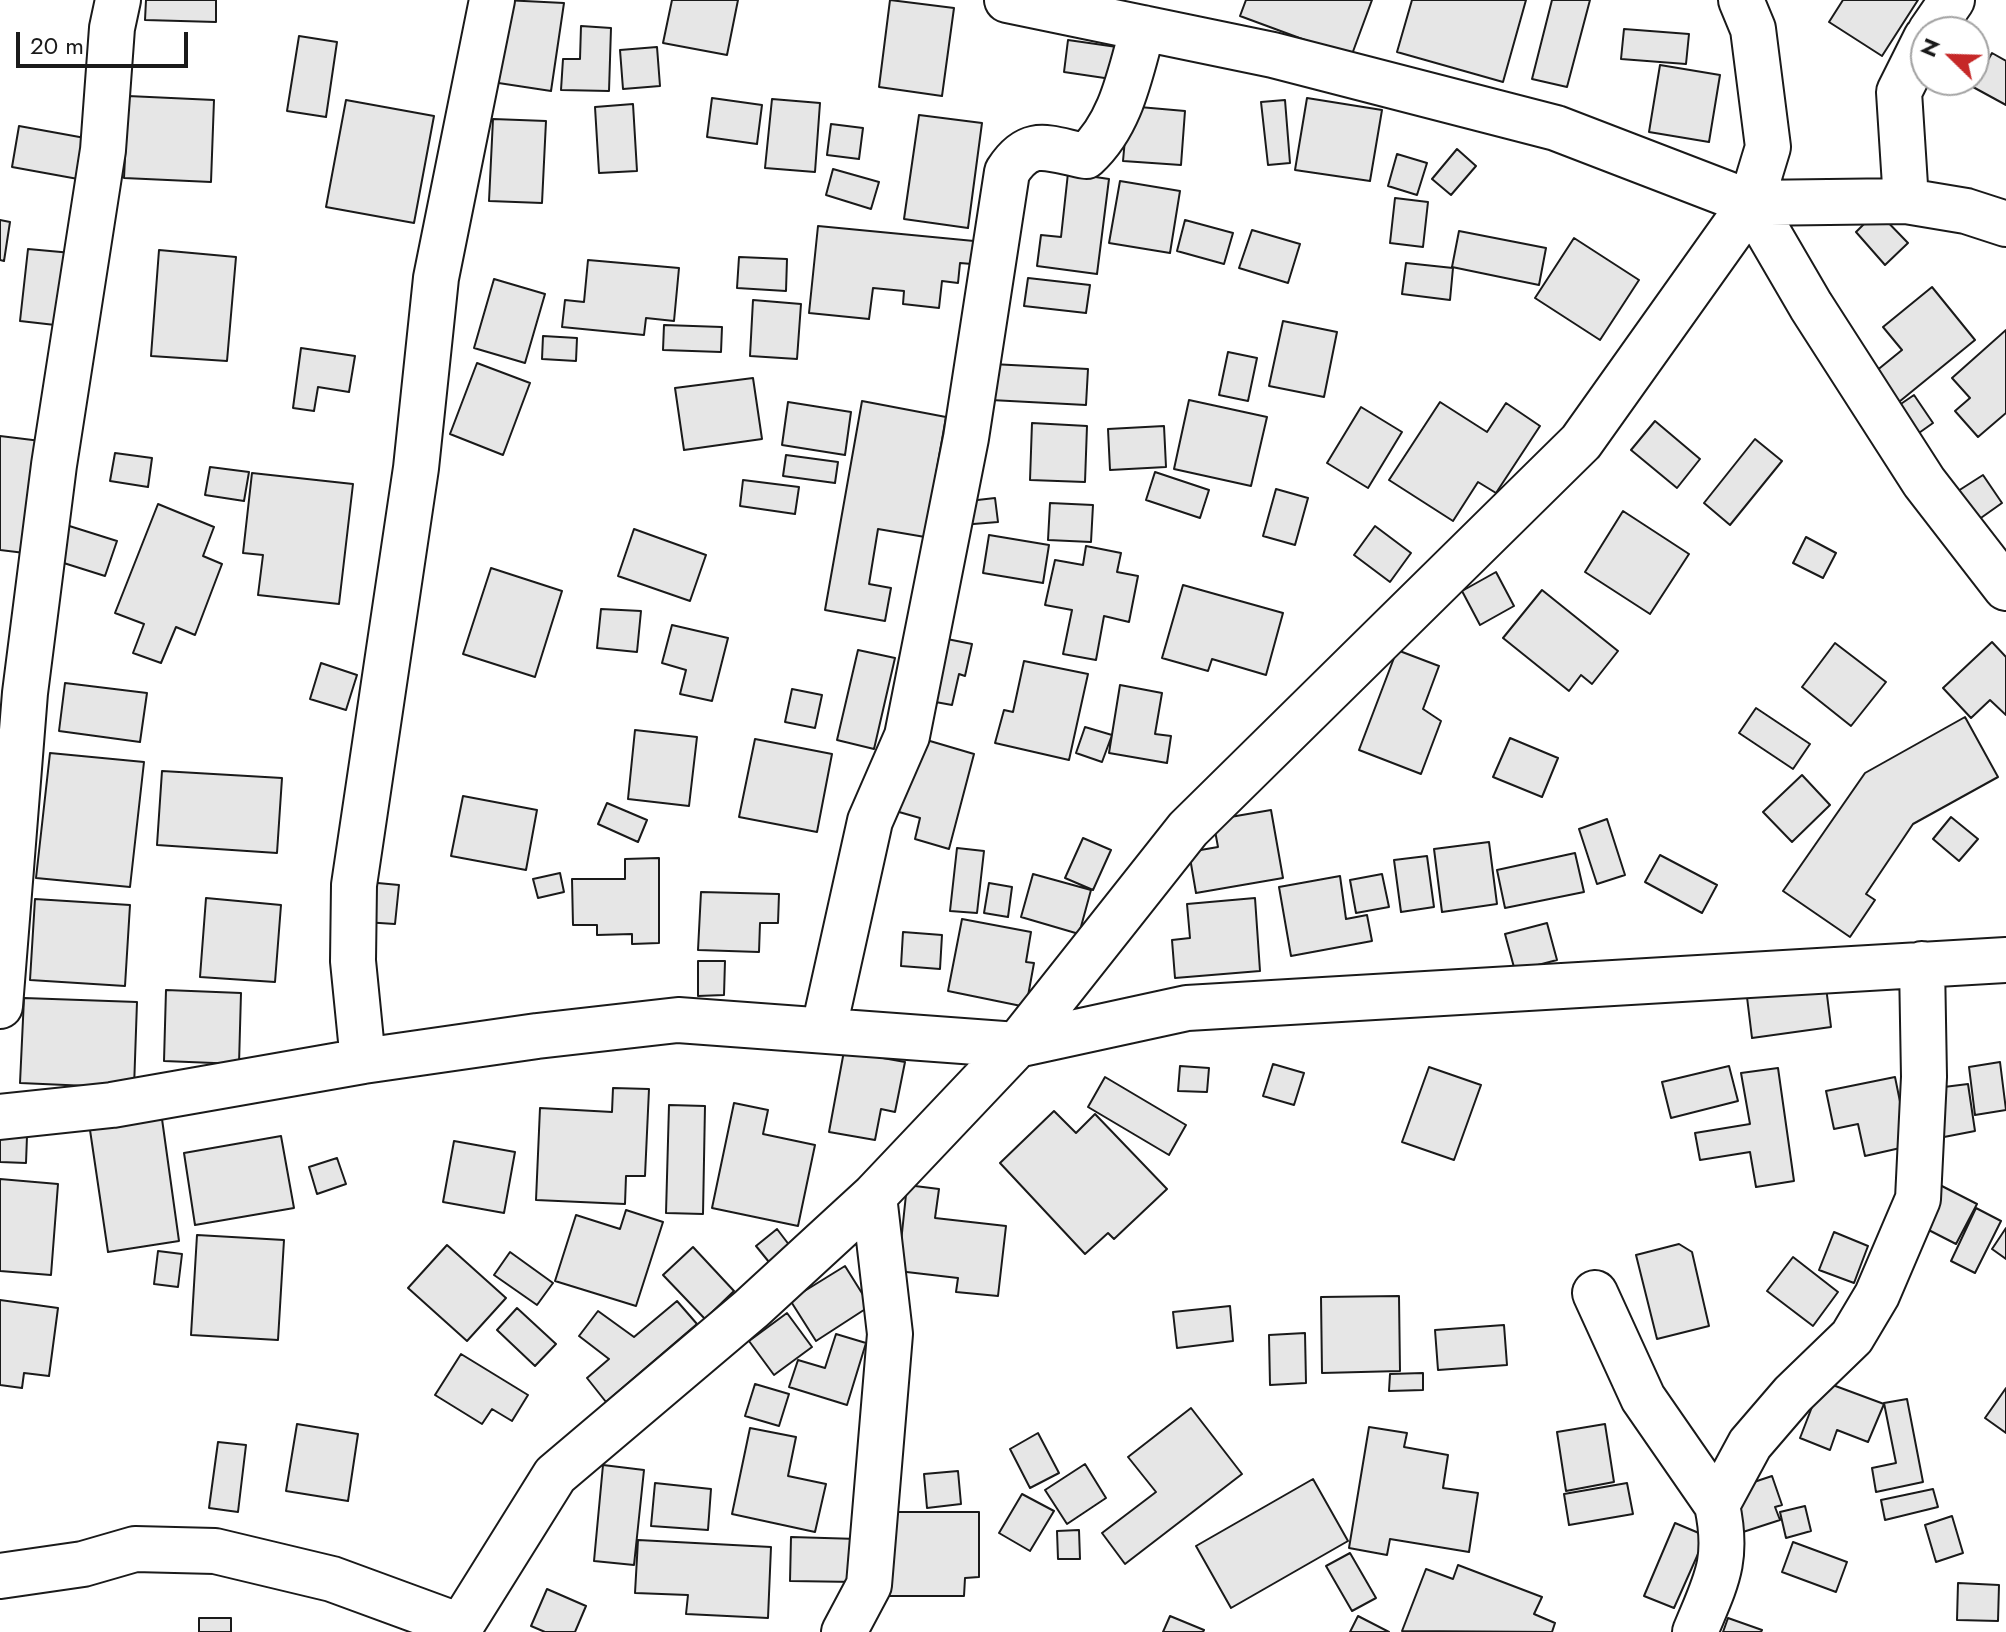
<!DOCTYPE html>
<html>
<head>
<meta charset="utf-8">
<style>
	body { margin:0 }
	#map { position:relative; width:2006px; height:1632px; overflow:hidden; background:#fff; font-family:Jost,sans-serif }
	canvas { display:block }
	.north { position:absolute; left:1910px; top:16px; width:80px; height:80px; box-sizing:border-box; background:#fff; border:2px solid #a3a3a3; border-radius:50%; rotate:293deg; font-size:22px; font-weight:700; line-height:32px; text-align:center; color:#1a1a1a }
	.north::after { content:''; display:block; margin:auto; width:28px; height:36px; background:#c62828; clip-path:polygon(50% 0,100% 100%,50% 72%,0 100%) }
	.scale { position:absolute; left:16px; top:32px; width:172px; height:36px; box-sizing:border-box; border:4px solid #1a1a1a; border-top:0; padding-left:10px; font-size:24px; line-height:28px; white-space:nowrap; color:#1a1a1a; -webkit-text-stroke:6px #fff; paint-order:stroke }
</style>
</head>
<body>
<div id="map">
<canvas width="2006" height="1632"></canvas>
<div class="north">N</div>
<div class="scale">20 m</div>
</div>
<script>
const g = document.querySelector('canvas').getContext('2d');
g.lineJoin = 'round';
function paint(path, color) { g.fillStyle = color; g.fill(path, 'evenodd'); }
function strokePath(path, color, width, dash) { g.strokeStyle = color; g.lineWidth = width; g.lineCap = dash ? 'butt' : 'round'; g.setLineDash(dash || []); g.stroke(path); }
const building = new Path2D(`
	M146,0H216V22L145,20Z
	M504,0L564,3L551,91L492,82Z
	M672,0H738L727,55L663,43Z
	M890,0L954,8L942,96L879,87Z
	M1246,0H1372L1351,57L1240,16Z
	M1412,0H1526L1503,82L1397,52Z
	M1552,0H1590L1567,87L1532,79Z
	M1843,0H1918L1882,56L1829,22Z
	M581,26L611,28L609,91L561,90L563,59H580Z
	M1624,29L1689,34L1686,64L1621,59Z
	M299,36L337,42L326,117L287,111Z
	M1068,40L1124,48L1118,80L1064,72Z
	M657,47L660,86L623,89L620,50Z
	M1992,53L2006,61V105L1973,87Z
	M1660,65L1720,75L1709,142L1649,132Z
	M128,96L214,100L211,182L124,178Z
	M712,98L762,105L757,144L707,137Z
	M1307,98L1382,110L1370,181L1295,170Z
	M772,99L820,103L815,172L765,168Z
	M346,100L434,116L414,223L326,207Z
	M1285,100L1290,163L1268,165L1261,102Z
	M633,104L637,171L599,173L595,107Z
	M1128,106L1185,111L1181,165L1123,161Z
	M919,115L982,123L968,228L904,219Z
	M493,119L546,121L542,203L489,201Z
	M831,124L863,128L859,159L827,155Z
	M19,126L85,138L78,179L12,167Z
	M1457,149L1476,166L1451,195L1432,179Z
	M1397,154L1427,163L1417,195L1388,186Z
	M833,169L879,182L871,209L826,195Z
	M1068,173L1109,179L1097,274L1037,266L1041,235L1061,237Z
	M1120,181L1180,191L1170,253L1109,243Z
	M1395,198L1428,202L1423,247L1390,243Z
	M1877,211L1908,243L1885,265L1856,232Z
	M0,220L10,222L4,261L0,260Z
	M1185,220L1233,233L1224,264L1177,251Z
	M818,226L974,241L972,264L960,263L958,283L942,281L939,308L903,304L904,291L873,288L869,319L809,313Z
	M1252,230L1300,244L1288,283L1239,268Z
	M1459,231L1546,248L1539,285L1452,267Z
	M1574,238L1639,280L1600,340L1535,298Z
	M28,249L72,253L64,326L20,321Z
	M159,250L236,257L227,361L151,356Z
	M739,257L787,259L786,291L737,288Z
	M588,260L679,268L674,321L646,318L644,335L562,327L565,300L584,302Z
	M1406,263L1453,268L1450,300L1402,294Z
	M1028,278L1090,285L1086,313L1024,306Z
	M494,279L545,294L525,363L474,348Z
	M1932,287L1975,340L1894,406L1870,376L1902,350L1883,327Z
	M753,300L801,304L797,359L750,356Z
	M1283,321L1337,332L1324,397L1269,386Z
	M664,325L722,327L721,352L663,350Z
	M2006,330V413L1978,437L1955,411L1970,398L1952,378Z
	M543,336L577,338L576,361L542,359Z
	M301,348L355,356L349,392L318,387L314,411L293,408Z
	M1228,352L1257,358L1248,401L1219,395Z
	M477,363L530,383L503,455L450,434Z
	M992,364L1088,369L1086,405L991,400Z
	M753,378L762,439L684,450L675,388Z
	M1914,395L1933,423L1909,440L1889,412Z
	M1189,400L1267,417L1251,486L1174,469Z
	M862,401L946,417L925,537L878,529L869,584L891,588L885,621L825,610Z
	M788,402L851,412L845,455L782,445Z
	M1440,402L1487,432L1506,403L1540,426L1496,493L1478,482L1453,521L1389,480Z
	M1361,407L1402,432L1368,488L1327,463Z
	M1655,421L1700,459L1677,488L1631,450Z
	M1032,423L1087,426L1085,482L1030,480Z
	M1164,426L1166,467L1110,470L1108,429Z
	M0,436L49,442L33,554L0,550Z
	M1755,439L1782,461L1730,525L1704,503Z
	M115,453L152,458L148,487L110,481Z
	M786,455L838,462L835,483L783,476Z
	M210,467L249,472L244,501L205,495Z
	M1155,472L1209,490L1200,518L1146,500Z
	M252,473L353,484L339,604L258,595L263,555L243,553Z
	M1983,475L2002,503L1978,520L1958,491Z
	M743,480L799,487L795,514L740,506Z
	M1276,489L1308,498L1295,545L1263,536Z
	M995,498L998,522L961,525L960,502Z
	M1050,503L1093,505L1091,542L1048,540Z
	M158,504L214,527L203,556L222,564L195,635L176,627L161,663L133,653L144,624L115,613Z
	M1623,511L1689,554L1650,614L1585,572Z
	M63,524L117,541L105,576L51,559Z
	M1375,526L1411,553L1390,582L1354,555Z
	M634,529L706,555L690,601L618,576Z
	M989,535L1049,545L1043,583L983,573Z
	M1806,537L1836,553L1823,578L1793,563Z
	M1086,546L1121,553L1117,572L1138,576L1129,622L1104,616L1096,660L1063,654L1072,610L1045,605L1055,560L1083,565Z
	M491,568L562,591L535,677L463,654Z
	M1496,572L1514,606L1480,625L1462,591Z
	M1183,585L1283,613L1266,675L1212,659L1208,671L1162,658Z
	M1542,590L1618,651L1592,684L1581,675L1569,691L1503,638Z
	M601,609L641,611L637,652L597,648Z
	M672,625L728,638L712,701L680,694L686,670L662,663Z
	M932,636L972,644L965,676L959,674L952,705L919,699Z
	M1992,642L2006,657V715L1990,700L1971,718L1943,688Z
	M1835,643L1886,682L1851,726L1802,687Z
	M858,650L895,658L874,749L837,740Z
	M1397,650L1439,666L1423,709L1441,721L1421,774L1359,750Z
	M1024,661L1088,674L1069,760L995,743L1004,710L1013,712Z
	M321,663L357,675L346,710L310,699Z
	M65,683L147,693L140,742L59,731Z
	M1120,685L1162,693L1155,734L1171,736L1167,763L1109,753Z
	M792,689L822,695L815,728L785,722Z
	M1756,708L1810,744L1793,769L1739,733Z
	M1965,717L1998,777L1913,824L1866,894L1875,900L1850,937L1783,891L1865,773Z
	M1085,727L1112,735L1102,762L1076,753Z
	M635,730L697,737L689,806L628,799Z
	M913,736L974,754L949,849L915,839L920,818L892,810Z
	M1510,738L1558,758L1542,797L1493,777Z
	M755,739L832,754L817,832L739,817Z
	M50,753L144,762L130,887L36,878Z
	M162,771L282,778L277,853L157,845Z
	M1802,775L1830,805L1792,842L1763,812Z
	M463,796L537,810L526,870L451,856Z
	M607,803L647,820L638,842L598,824Z
	M1271,810L1283,878L1196,893L1189,852L1218,847L1213,820Z
	M1951,817L1978,839L1959,861L1933,839Z
	M1607,819L1625,875L1597,884L1579,829Z
	M1083,838L1111,850L1093,890L1065,878Z
	M1489,842L1497,904L1442,912L1434,849Z
	M957,848L984,851L977,913L950,911Z
	M1575,853L1584,892L1505,908L1497,870Z
	M1660,855L1717,885L1702,913L1645,882Z
	M1427,856L1434,907L1401,912L1394,860Z
	M659,858V943L632,944V934L597,935V925H573L572,879H625V859Z
	M560,873L564,892L538,898L533,879Z
	M1033,874L1091,890L1079,934L1021,917Z
	M1382,874L1389,907L1356,913L1350,880Z
	M1340,876L1346,919L1367,915L1372,941L1291,956L1279,887Z
	M367,882L399,885L395,924L364,922Z
	M989,883L1012,887L1008,917L984,913Z
	M701,892L779,894L778,923H760L759,952L698,950Z
	M206,898L281,905L275,982L200,977Z
	M1255,898L1260,971L1175,978L1172,940L1190,938L1187,904Z
	M35,899L130,905L125,986L30,980Z
	M962,919L1031,932L1026,962L1034,963L1026,1007L948,991Z
	M1547,923L1557,960L1515,971L1505,934Z
	M903,932L942,935L940,969L901,966Z
	M698,961H725L724,995L698,996Z
	M1825,979L1831,1027L1752,1038L1746,989Z
	M166,990L241,993L239,1064L164,1061Z
	M24,998L137,1002L134,1088L20,1083Z
	M844,1051L905,1062L895,1112L881,1109L875,1140L829,1132Z
	M2000,1062L2006,1110L1975,1115L1969,1067Z
	M1273,1064L1304,1073L1294,1105L1263,1096Z
	M1180,1066L1209,1068L1207,1092L1178,1091Z
	M1729,1066L1738,1101L1671,1118L1662,1082Z
	M1429,1067L1481,1085L1454,1160L1402,1142Z
	M1778,1068L1794,1181L1756,1187L1750,1152L1700,1160L1695,1133L1750,1124L1741,1073Z
	M1105,1077L1186,1125L1169,1155L1088,1107Z
	M1895,1077L1909,1146L1865,1156L1858,1124L1834,1129L1826,1091Z
	M1968,1084L1975,1131L1944,1137L1936,1088Z
	M613,1088L649,1089L645,1176H626L625,1204L536,1200L540,1108L612,1112Z
	M734,1103L768,1110L763,1134L815,1145L798,1226L712,1208Z
	M669,1105L705,1106L703,1214L666,1213Z
	M1054,1111L1076,1133L1095,1114L1167,1189L1114,1239L1108,1233L1085,1254L1000,1163Z
	M162,1119L179,1241L108,1252L90,1130Z
	M0,1135L27,1136L26,1163L0,1162Z
	M281,1136L294,1208L195,1225L184,1153Z
	M454,1141L515,1152L504,1213L443,1202Z
	M337,1158L346,1184L317,1194L309,1167Z
	M0,1179L58,1184L51,1275L0,1271Z
	M1936,1183L1977,1204L1956,1244L1915,1223Z
	M907,1185L939,1189L935,1218L1006,1226L998,1296L956,1292L958,1278L898,1271Z
	M1976,1208L2001,1221L1975,1273L1951,1261Z
	M626,1210L663,1222L636,1306L555,1281L576,1215L620,1229Z
	M2006,1228V1259L1992,1249Z
	M777,1229L793,1250L773,1267L756,1246Z
	M1834,1232L1868,1246L1854,1283L1819,1270Z
	M197,1235L284,1240L278,1340L191,1335Z
	M1679,1244L1692,1252L1709,1326L1657,1339L1636,1255Z
	M447,1245L506,1298L467,1341L408,1288Z
	M693,1247L734,1291L705,1319L663,1275Z
	M158,1251L182,1254L178,1287L154,1284Z
	M510,1252L553,1283L537,1305L494,1275Z
	M1793,1257L1838,1292L1813,1326L1767,1291Z
	M845,1266L870,1306L816,1341L790,1300Z
	M1399,1296L1400,1371L1322,1373L1321,1297Z
	M0,1300L58,1308L49,1376L24,1373L22,1388L0,1385Z
	M677,1301L697,1324L606,1402L587,1378L609,1359L579,1336L598,1311L634,1337Z
	M1230,1306L1233,1341L1177,1348L1173,1312Z
	M517,1308L556,1344L535,1366L497,1330Z
	M787,1313L812,1347L774,1375L749,1341Z
	M1504,1325L1507,1365L1438,1370L1435,1330Z
	M1305,1333L1306,1383L1270,1385L1269,1335Z
	M836,1334L866,1343L847,1405L789,1387L798,1360L825,1368Z
	M461,1354L528,1395L512,1421L492,1409L482,1424L435,1395Z
	M1423,1373V1390L1389,1391L1390,1374Z
	M1822,1381L1884,1404L1868,1442L1837,1430L1830,1450L1800,1438Z
	M755,1384L789,1394L779,1426L745,1416Z
	M2006,1388V1433L1985,1418Z
	M1907,1399L1923,1482L1876,1492L1872,1468L1896,1463L1884,1403Z
	M1191,1408L1242,1474L1125,1564L1102,1533L1156,1492L1128,1457Z
	M297,1424L358,1434L348,1501L286,1491Z
	M1605,1424L1614,1482L1566,1491L1557,1432Z
	M1369,1427L1407,1433L1404,1447L1448,1455L1443,1488L1478,1493L1469,1552L1390,1539L1387,1555L1349,1548Z
	M750,1428L796,1437L788,1476L826,1484L815,1532L732,1514Z
	M1038,1433L1059,1473L1030,1488L1010,1449Z
	M218,1442L246,1445L238,1512L209,1508Z
	M1085,1464L1106,1498L1067,1524L1045,1490Z
	M603,1465L644,1470L634,1565L594,1561Z
	M958,1471L961,1504L927,1508L924,1474Z
	M1772,1476L1782,1505L1775,1507L1780,1520L1743,1532L1730,1490Z
	M1313,1479L1348,1541L1231,1608L1196,1546Z
	M655,1483L711,1489L708,1530L651,1526Z
	M1627,1483L1633,1514L1569,1525L1564,1494Z
	M1933,1489L1938,1507L1885,1520L1881,1500Z
	M1022,1494L1054,1511L1030,1551L999,1533Z
	M1805,1506L1811,1531L1786,1538L1780,1512Z
	M881,1512H979V1577L965,1578L964,1596H880Z
	M1952,1516L1963,1553L1936,1562L1925,1525Z
	M1675,1523L1706,1536L1674,1608L1644,1596Z
	M1079,1530L1080,1559H1058L1057,1531Z
	M791,1537L858,1539L856,1582L790,1581Z
	M638,1540L771,1547L768,1618L686,1614L688,1595L635,1593Z
	M1793,1542L1847,1562L1836,1592L1782,1572Z
	M1350,1553L1376,1598L1352,1611L1326,1566Z
	M1458,1565L1542,1597L1534,1614L1555,1623L1552,1632L1402,1631L1426,1569L1453,1579Z
	M1958,1583L1999,1585L1998,1621L1957,1620Z
	M547,1589L586,1606L575,1632H545L531,1626Z
	M1170,1616L1204,1630L1203,1632H1163Z
	M1358,1616L1389,1632H1350Z
	M199,1618H231V1632H199Z
	M1728,1618L1762,1630L1761,1632H1723Z`);
const minor = new Path2D(`
	M1007,0L1273,55L1556,128L1751,203L1906,201L1966,211L2006,224
	M1930,32L1952,0
	M1906,201L1899,92L1926,38
	M1751,203L1811,306L1924,482L2006,588
	M0,1006L25,693L54,465L103,150L112,28L118,0
	M824,1028L870,821L907,736L966,438L1007,172C1030,136 1048,149 1086,156C1122,123 1130,73 1143,28
	M363,1061L353,961L354,885L416,468L436,278L492,0
	M0,1117L112,1105L363,1061L537,1036L678,1020L1017,1045L1187,1008L2006,960
	M1595,1293L1643,1398L1717,1505
	M0,1576L83,1564L135,1549L215,1551L332,1579L460,1626
	M457,1632L555,1475L751,1309L874,1196L1017,1045L1188,829L1581,442L1751,203L1768,147L1753,29L1741,0
	M844,1632L869,1585L890,1334L874,1196
	M1695,1632C1716,1581 1729,1561 1717,1505L1750,1444L1793,1394L1852,1337L1877,1295L1918,1199L1924,1077L1922,964`);
paint(building, '#e6e6e6');
strokePath(building, '#1a1a1a', 2);
strokePath(minor, '#1a1a1a', 48);
strokePath(minor, '#fff', 44);
</script>
</body>
</html>
